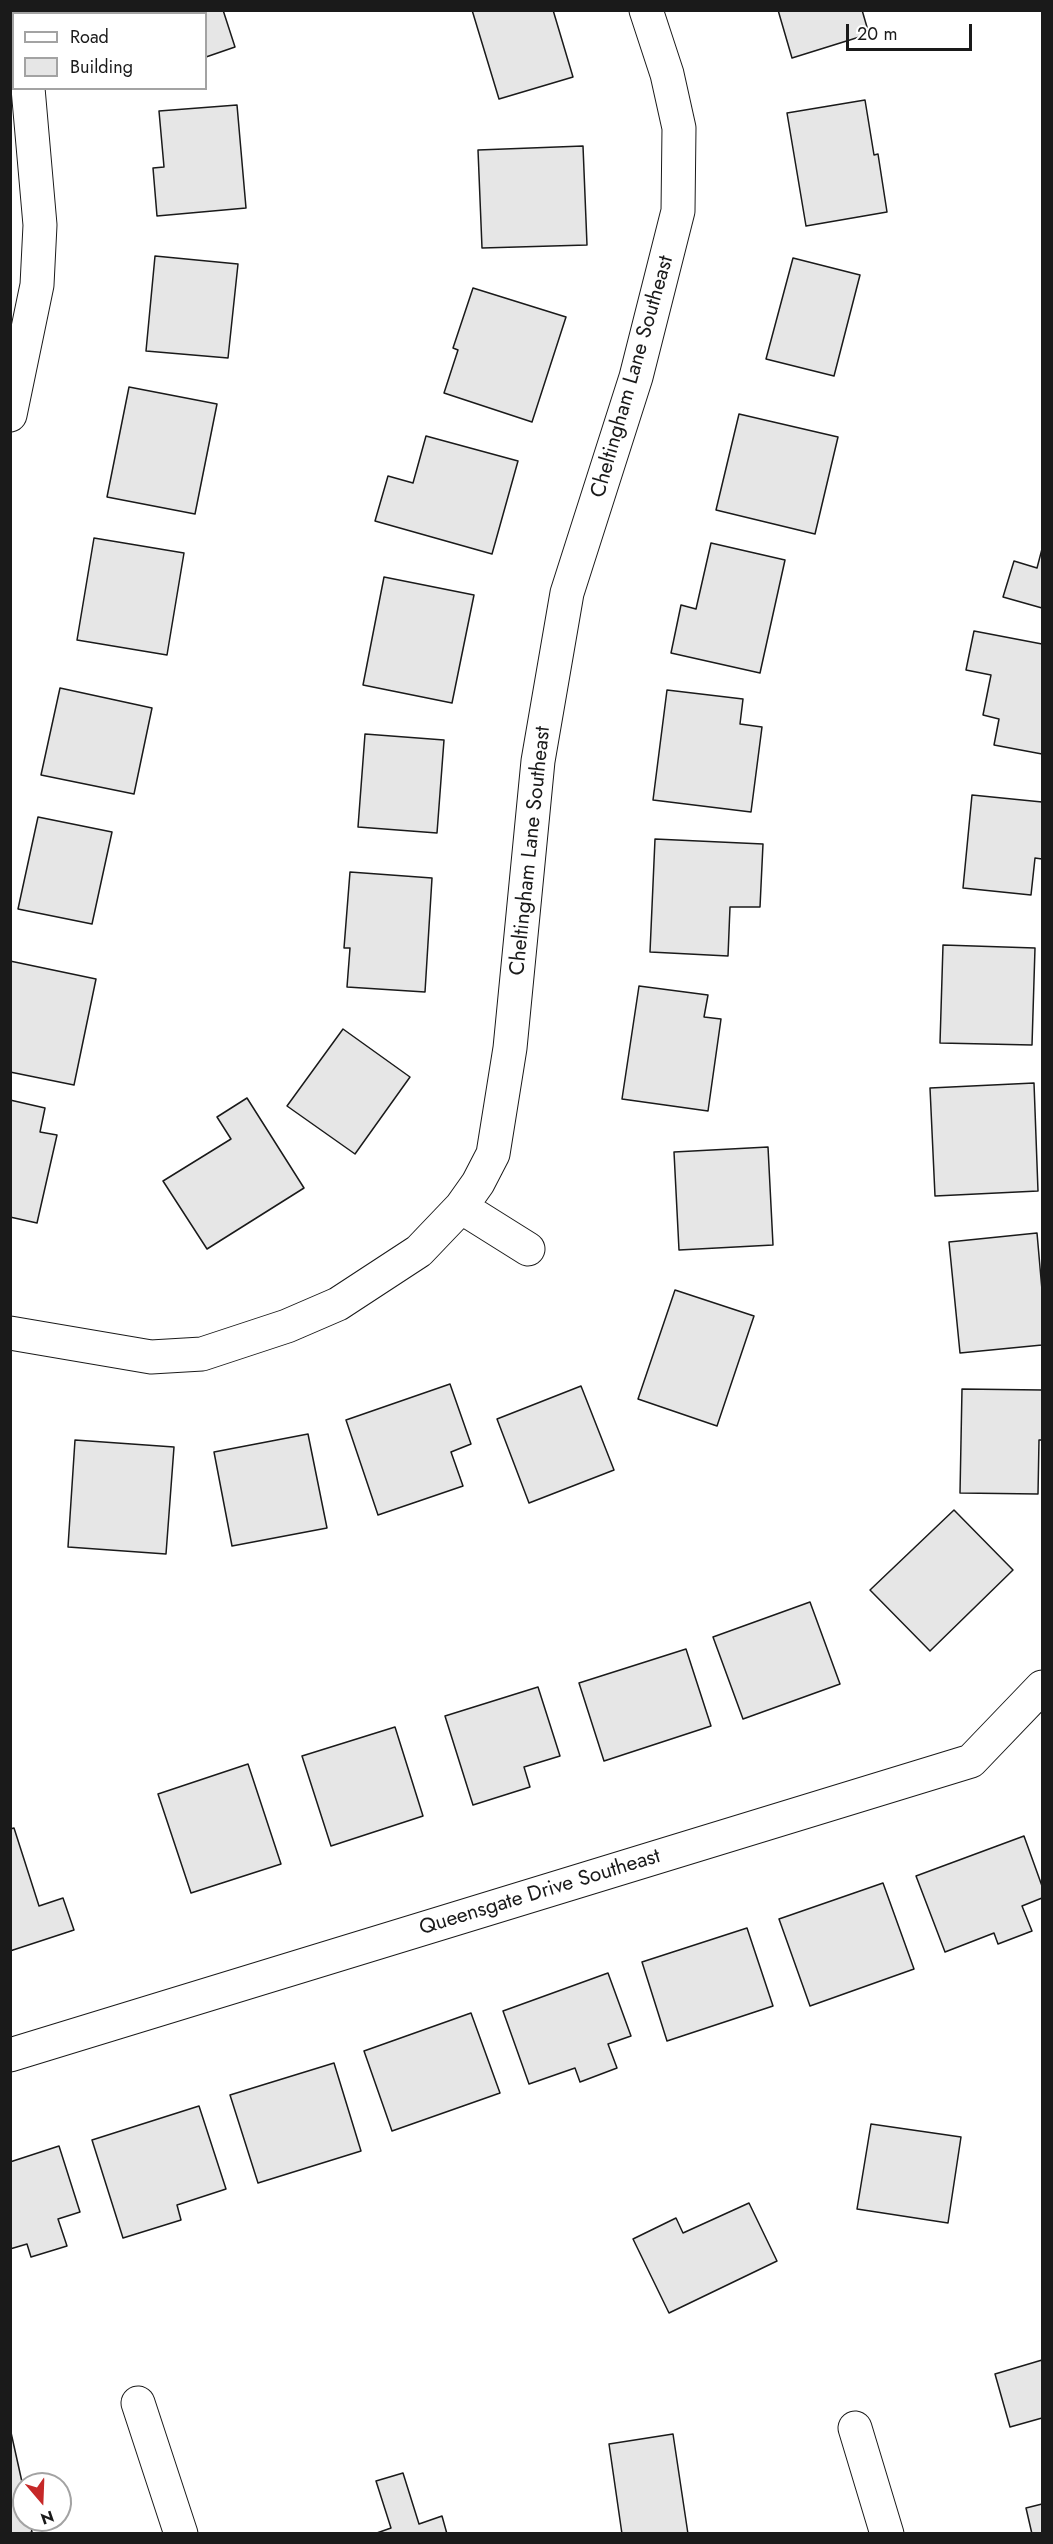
<!DOCTYPE html>
<html>
<head>
<meta charset="utf-8">
<style>
	body { margin:0 }
	#map { position:relative; width:1053px; height:2544px; overflow:hidden; background:#fff; font-family:Jost,sans-serif }
	canvas { display:block }
	.frame { position:absolute; inset:0; border:12px solid #1a1a1a; pointer-events:none }
	.legend { position:absolute; left:12px; top:12px; width:195px; height:78px; box-sizing:border-box; background:#fff; border:2px solid #a3a3a3; margin:0; padding:8px 10px; list-style:none; font-size:18px; color:#1a1a1a }
	.legend li { display:flex; align-items:center; gap:12px; height:30px }
	.legend b { width:30px; border:2px solid #a3a3a3 }
	.north { position:absolute; left:12px; top:2472px; width:60px; height:60px; box-sizing:border-box; background:#fff; border:2px solid #a3a3a3; border-radius:50%; rotate:161deg; font-size:16px; font-weight:700; line-height:24px; text-align:center; color:#1a1a1a }
	.north::after { content:''; display:block; margin:auto; width:21px; height:27px; background:#c62828; clip-path:polygon(50% 0,100% 100%,50% 72%,0 100%) }
	.scale { position:absolute; left:846px; top:24px; width:126px; height:27px; box-sizing:border-box; border:3px solid #1a1a1a; border-top:0; padding-left:8px; font-size:18px; line-height:21px; white-space:nowrap; color:#1a1a1a; -webkit-text-stroke:4px #fff; paint-order:stroke }
</style>
</head>
<body>
<div id="map">
<canvas width="1053" height="2544"></canvas>
<div class="frame"></div>
<ul class="legend">
<li><b style="height:8px;background:#fff"></b>Road</li>
<li><b style="height:16px;background:#e6e6e6"></b>Building</li>
</ul>
<div class="north">N</div>
<div class="scale">20 m</div>
</div>
<script>
const g = document.querySelector('canvas').getContext('2d');
g.lineJoin = 'round';
function paint(path, color) { g.fillStyle = color; g.fill(path, 'evenodd'); }
function strokePath(path, color, width, dash) { g.strokeStyle = color; g.lineWidth = width; g.lineCap = dash ? 'butt' : 'round'; g.setLineDash(dash || []); g.stroke(path); }
function label(font, color, halo, rows, align = 'center') {
  g.font = font + ' Jost,sans-serif'; g.lineWidth = 4.5; g.setLineDash([]); g.textBaseline = 'middle'; g.strokeStyle = halo; g.fillStyle = color; for (const [text, x, y, turn = 0] of rows) {
    g.save(); g.translate(x, y); g.rotate((+turn || 0) * Math.PI / 180); g.textAlign = isNaN(turn) ? turn : align; if (halo) g.strokeText(text, 0, 0); g.fillText(text, 0, 0); g.restore();
  }
}
const building = new Path2D(`
	M140,10H223L235,47L206,57V14H141Z
	M472,10H553L573,77L499,99Z
	M778,10H862L869,34L792,58Z
	M865,100L874,155L878,154L887,212L806,226L787,113Z
	M237,105L246,208L157,216L153,168L164,167L159,111Z
	M583,146L587,245L482,248L478,150Z
	M155,256L238,264L228,358L146,351Z
	M793,258L860,275L834,376L766,359Z
	M473,288L566,317L532,422L444,393L458,350L453,348Z
	M129,387L217,404L195,514L107,497Z
	M739,414L838,437L815,534L716,510Z
	M426,436L518,461L492,554L375,521L388,476L413,483Z
	M94,538L184,553L167,655L77,640Z
	M711,543L785,560L760,673L671,653L681,605L696,609Z
	M1042,549V608L1003,597L1014,561L1037,568Z
	M384,577L474,595L452,703L363,685Z
	M974,631L1042,644V754L994,745L999,719L983,715L991,675L966,670Z
	M60,688L152,708L134,794L41,775Z
	M667,690L743,699L740,724L762,727L751,812L653,800Z
	M365,734L444,740L437,833L358,827Z
	M972,795L1042,802V859L1035,858L1031,895L963,888Z
	M38,817L112,832L92,924L18,909Z
	M655,839L763,844L760,907H730L728,956L650,952Z
	M350,872L432,878L425,992L347,987L350,948H344Z
	M943,945L1035,948L1032,1045L940,1043Z
	M10,961L96,979L74,1085L10,1072Z
	M639,986L708,995L704,1017L721,1019L708,1111L622,1099Z
	M343,1029L410,1077L355,1154L287,1106Z
	M1034,1083L1038,1191L935,1196L930,1088Z
	M247,1098L304,1188L207,1249L163,1181L231,1139L217,1117Z
	M10,1100L45,1108L40,1132L57,1135L37,1223L10,1217Z
	M768,1147L773,1245L679,1250L674,1152Z
	M1037,1233L1042,1290V1345L960,1353L949,1242Z
	M675,1290L754,1316L717,1426L638,1399Z
	M450,1384L471,1444L451,1452L463,1486L378,1515L346,1420Z
	M581,1386L614,1470L529,1503L497,1419Z
	M962,1389L1042,1390V1440H1039L1038,1494L960,1493Z
	M308,1434L327,1528L232,1546L214,1452Z
	M75,1440L174,1447L166,1554L68,1547Z
	M954,1510L1013,1570L930,1651L870,1590Z
	M810,1602L840,1684L743,1719L713,1637Z
	M686,1649L711,1726L604,1761L579,1683Z
	M538,1687L560,1756L524,1767L530,1787L473,1805L445,1716Z
	M395,1727L423,1816L331,1846L302,1756Z
	M248,1764L281,1864L191,1893L158,1794Z
	M14,1828L39,1906L63,1898L74,1930L10,1951V1829Z
	M1024,1836L1042,1886V1898L1022,1906L1032,1931L998,1944L994,1933L945,1952L916,1876Z
	M883,1883L914,1969L810,2006L779,1919Z
	M747,1928L773,2006L667,2041L642,1962Z
	M608,1973L631,2036L608,2044L617,2068L580,2082L575,2068L529,2084L503,2011Z
	M471,2013L500,2093L392,2131L364,2051Z
	M334,2063L361,2151L258,2183L230,2095Z
	M199,2106L226,2189L177,2205L181,2220L123,2238L92,2140Z
	M871,2124L961,2137L948,2223L857,2209Z
	M59,2146L80,2212L58,2219L67,2246L31,2257L27,2244L10,2249V2162Z
	M749,2203L777,2261L669,2313L633,2239L676,2218L683,2233Z
	M1042,2360V2418L1010,2427L995,2374Z
	M10,2428L24,2491V2520H30L32,2532L26,2534H10Z
	M673,2434L688,2534H622L609,2444Z
	M403,2473L419,2524L442,2516L447,2534H374L391,2528L376,2481Z
	M1042,2504V2534H1032L1026,2508Z`);
const minor = new Path2D(`
	M15,10L16,14
	M10,415L37,285L40,225L28,88
	M461,1207L528,1249
	M10,1333L151,1357L202,1354L287,1326L338,1304L419,1251L461,1207L478,1183L493,1154L510,1048L538,761L567,593L636,377L678,211L679,128L667,74L646,10
	M10,2055L971,1761L1042,1687
	M138,2403L181,2534
	M855,2428L887,2534`);
const streetNames = [
	["Cheltingham Lane Southeast",633,377,-74],
	["Cheltingham Lane Southeast",531,851,-84],
	["Queensgate Drive Southeast",540,1893,-17]
];
paint(building, '#e6e6e6');
strokePath(building, '#1a1a1a', 1.5);
strokePath(minor, '#1a1a1a', 35);
strokePath(minor, '#fff', 33);
label('21px', '#1a1a1a', '#fff', streetNames);
</script>
</body>
</html>
